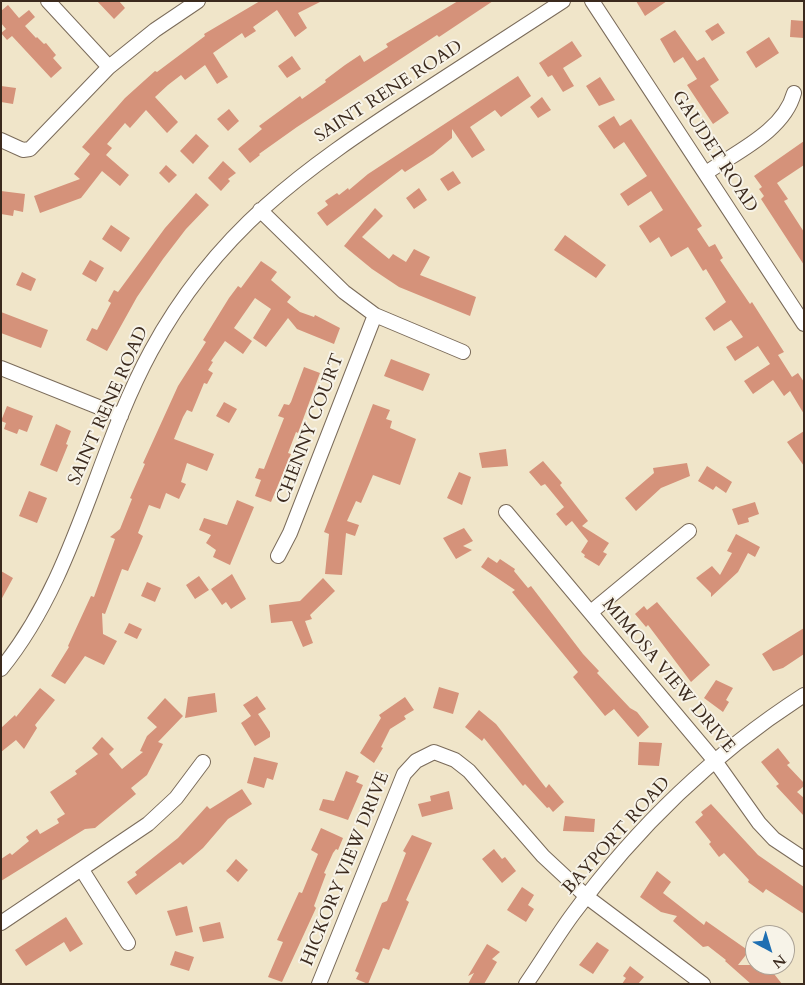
<!DOCTYPE html>
<html>
<head>
<meta charset="utf-8">
<style>
	body { margin:0 }
	#map { position:relative; width:805px; height:985px; overflow:hidden; background:#f0e5c9; font-family:Cardo,serif }
	canvas { display:block }
	.frame { position:absolute; inset:0; border:2px solid #3b2a1e; pointer-events:none }
	.north { position:absolute; left:745px; top:925px; width:50px; height:50px; box-sizing:border-box; background:#f7f3e8; border:1px solid #aca397; border-radius:50%; rotate:141deg; font-size:14px; font-weight:700; line-height:20px; text-align:center; color:#3b2a1e }
	.north::after { content:''; display:block; margin:auto; width:18px; height:22px; background:#1f6fb2; clip-path:polygon(50% 0,100% 100%,50% 72%,0 100%) }
</style>
</head>
<body>
<div id="map">
<canvas width="805" height="985"></canvas>
<div class="frame"></div>
<div class="north">N</div>
</div>
<script>
const g = document.querySelector('canvas').getContext('2d');
g.lineJoin = 'round';
function paint(path, color) { g.fillStyle = color; g.fill(path, 'evenodd'); }
function strokePath(path, color, width, dash) { g.strokeStyle = color; g.lineWidth = width; g.lineCap = dash ? 'butt' : 'round'; g.setLineDash(dash || []); g.stroke(path); }
function label(font, color, halo, rows, align = 'center') {
  g.font = font + ' Cardo,serif'; g.lineWidth = 4; g.setLineDash([]); g.textBaseline = 'middle'; g.strokeStyle = halo; g.fillStyle = color; for (const [text, x, y, turn = 0] of rows) {
    g.save(); g.translate(x, y); g.rotate((+turn || 0) * Math.PI / 180); g.textAlign = isNaN(turn) ? turn : align; if (halo) g.strokeText(text, 0, 0); g.fillText(text, 0, 0); g.restore();
  }
}
const building = new Path2D(`
	M97,1H119L125,8L114,19Z
	M260,1H322L298,13L307,28L295,37L277,10L253,27L256,31L245,38L242,33L213,53L228,77L217,84L205,65L185,80L181,75L168,85L155,97L178,122L167,133L146,110L130,128L125,123L107,144L112,148L106,155L129,175L120,186L102,171L81,198L40,213L34,196L80,179L74,174L90,154L82,147L125,98L155,71L157,72L205,36L204,34Z
	M458,1H493L439,37L437,35L297,127L259,154L260,155L250,163L238,149L262,129L259,126L300,96L302,99L326,82L325,80L345,65L360,55L364,62L388,47L386,44Z
	M636,1H667L645,16Z
	M8,5L19,18L29,10L35,17L25,26L36,38L37,37L44,44L46,43L56,55L53,58L62,68L51,78L12,36L7,40L1,33L6,29L1,23V11Z
	M791,20L804,21V38L790,37Z
	M718,23L725,33L712,41L705,31Z
	M675,30L697,61L704,57L719,80L710,86L729,113L713,124L687,85L697,79L683,57L674,63L660,39Z
	M769,37L779,53L756,68L746,52Z
	M572,41L582,56L563,68L574,86L563,92L552,75L548,77L539,63Z
	M292,56L301,69L287,78L278,66Z
	M518,76L531,96L501,117L495,110L470,127L485,150L472,158L452,129V138L433,154L405,172L402,169L327,226L317,213L328,205L325,201L337,193L339,195L348,188L349,190L368,174Z
	M600,77L615,100L599,106L586,86Z
	M1,86L16,88L13,104L1,102Z
	M542,97L551,110L538,118L530,107Z
	M229,109L239,121L228,131L217,119Z
	M614,116L620,126L631,119L702,226L697,229L709,247L715,244L723,258L720,260L750,304L752,302L784,352L778,355L792,377L798,373L804,382V414L790,391L784,396L773,380L753,394L744,381L770,364L758,346L735,361L726,347L743,337L731,320L714,331L705,318L726,302L706,269L703,271L688,247L671,257L659,237L650,243L639,226L663,210L651,191L628,206L620,194L647,176L624,142L614,149L598,126Z
	M196,134L209,146L193,164L180,151Z
	M804,141V165L777,183L788,199L784,201L804,232V265L761,199L764,196L759,189L762,187L754,176Z
	M223,161L236,173L228,179L230,181L221,191L208,178Z
	M166,165L177,175L169,183L159,173Z
	M453,171L461,183L448,191L440,179Z
	M419,188L427,200L414,209L406,198Z
	M1,191L25,194L23,212L14,210L13,216L1,214Z
	M196,193L209,205L186,229L163,259L137,297L107,351L86,340L92,328L97,330L111,303L108,301L114,290L118,292L165,228Z
	M375,208L383,216L362,237L389,259L393,254L406,262L414,249L430,257L420,275L476,297L470,316L399,287L372,269L344,246Z
	M111,225L130,238L121,252L102,239Z
	M565,235L606,265L596,278L554,250Z
	M90,260L104,268L96,282L82,274Z
	M261,261L277,272L271,280L291,297L287,302L300,312L314,317L315,315L340,328L334,344L297,329L288,318L266,347L253,338L271,309L255,298L234,328L252,341L243,354L225,341L211,361L213,362L208,370L213,373L207,384L204,383L192,412L187,410L183,417L174,439L214,454L207,471L187,463L181,482L186,484L179,499L166,493L160,509L149,505L138,533L143,536L138,548L128,571L122,569L105,614L102,613L103,634L117,641L104,665L85,656L65,684L51,676L69,647L68,646L91,596L94,597L115,539L110,537L120,529L132,499L130,498L145,464L143,463L178,386L206,342L203,340L229,298L238,286L241,288Z
	M22,272L36,279L31,291L16,285Z
	M1,312L48,330L41,348L1,333Z
	M391,359L430,374L423,391L384,376Z
	M304,367L320,373L298,433L296,432L288,453L291,454L271,502L255,496L261,480L255,478L259,468L264,469L284,418L278,416L284,404L289,405L291,402Z
	M224,402L237,409L229,423L216,416Z
	M373,404L390,410L386,419L392,421L390,428L416,439L400,485L373,475L361,503L356,501L347,521L359,525L355,536L346,533L342,575L325,574L329,534L324,532Z
	M7,406L33,416L27,432L19,429L17,434L4,429L6,423L1,421Z
	M56,424L71,431L66,444L68,445L57,472L40,465Z
	M804,431V466L787,442Z
	M506,449L508,466L482,468L479,453Z
	M543,461L562,483L560,485L588,521L582,526L609,543L603,552L607,554L599,566L584,557L585,555L581,552L588,541L572,521L566,526L556,514L564,507L545,484L541,486L529,472Z
	M687,463L690,476L661,488L636,511L625,498L654,473L653,468Z
	M707,466L732,482L726,493L716,486L713,490L698,481Z
	M459,472L471,477L462,505L447,498Z
	M29,491L47,498L37,523L19,516Z
	M237,500L254,507L230,565L213,557L216,550L206,543L211,535L199,530L204,518L227,525Z
	M755,502L759,514L748,518L749,522L738,525L732,509Z
	M464,528L473,541L463,546L472,550L456,559L443,538Z
	M736,534L760,547L755,557L748,553L738,572L711,597V593L696,578L712,566L720,575L732,553L727,551Z
	M488,557L497,563L500,559L515,569L514,571L528,588L531,586L583,654L599,671L597,673L630,708L637,712L649,727L638,737L614,709L605,716L573,677L578,672L512,592L515,590L481,567Z
	M1,571L13,578L1,600Z
	M232,574L246,599L231,609L226,602L222,605L211,589Z
	M199,576L209,590L195,599L186,585Z
	M323,578L335,591L310,615L312,619L305,621L313,643L303,647L292,621L271,623L269,605L300,601Z
	M147,582L161,588L155,602L141,596Z
	M657,602L710,665L691,682L648,625L646,627L635,614L644,606L647,610Z
	M129,623L142,629L137,639L124,633Z
	M804,628V654L783,668L773,671L762,654Z
	M716,680L733,688L726,700L729,702L723,712L704,698Z
	M439,687L459,693L453,714L433,708Z
	M40,688L55,700L35,725L37,728L24,749L16,740L1,752V728L15,715L16,717Z
	M215,693L217,712L185,718L188,697Z
	M257,696L266,709L258,714L270,732V737L255,746L241,723L251,716L243,705Z
	M405,697L414,710L404,716L406,719L390,729L381,747L383,748L374,763L360,753L381,718L379,715Z
	M165,698L183,716L158,742L163,744L147,775L131,788L136,794L95,828L85,829L1,881V859L10,853L12,855L29,841L26,837L37,829L40,834L59,823L57,819L65,814L50,792L77,774L75,771L98,754L92,748L102,737L114,749L109,754L122,769L143,752L140,751L147,736L157,727L147,718Z
	M479,710L496,724L546,788L549,784L564,802L553,812L549,807L547,808L525,784L523,786L484,738L482,741L465,727Z
	M639,742L662,743L659,766L638,765Z
	M778,748L790,763L787,765L804,783V786L797,792L804,798V816L776,786L779,784L761,762Z
	M254,757L278,763L273,780L267,778L264,788L247,783Z
	M346,771L359,776L356,782L363,785L348,820L319,810L323,799L334,801Z
	M242,789L252,804L228,819L203,848L183,865L180,862L136,895L127,882L137,875L135,872L178,838L207,806L210,809Z
	M449,791L453,809L422,817L418,804L431,801L430,796Z
	M711,804L758,855L804,887V914L766,889L763,893L748,882L749,880L724,853L719,857L709,844L711,842L695,822L703,815L701,812Z
	M565,816L595,819L594,832L563,831Z
	M321,828L343,838L338,850L336,849L333,853L324,873L326,874L314,906L316,908L282,982L268,977L283,942L277,940L299,892L302,893L318,854L311,850Z
	M412,835L432,843L406,900L409,902L389,950L383,948L368,984L356,979L359,973L355,971L382,903L387,901L406,853L403,851Z
	M494,849L502,859L505,857L516,871L502,883L482,859Z
	M236,859L248,870L238,882L226,871Z
	M657,871L671,882L663,893L704,925L706,921L749,951L738,965H767L782,984H751L725,961L726,960L708,946L703,947L673,921L677,916L661,912L640,897Z
	M522,887L534,895L528,905L534,909L526,922L507,910Z
	M187,906L193,932L176,936L167,911Z
	M66,917L83,944L70,952L64,942L26,966L15,950Z
	M220,922L224,938L203,942L199,927Z
	M597,942L609,950L593,974L579,965Z
	M487,944L500,952L492,959L497,962L484,984H468L474,973L468,976Z
	M175,951L194,957L189,971L170,965Z
	M630,966L644,977L638,984H622L626,978L623,976Z`);
const street = new Path2D(`
	M48,1L109,67
	M592,1L804,324
	M1,140L23,150L30,149L109,67L155,30L198,1
	M706,173C736,152 784,131 794,93
	M260,210L344,292L375,315L463,352
	M1,368L121,416
	M506,512L715,761L759,823L774,839L804,859
	M278,556L290,533L375,315
	M591,612L689,531
	M1,669C76,577 95,454 151,351C216,231 304,169 415,97C464,65 514,33 563,1
	M82,870L128,943
	M1,923L148,824L176,798L203,762
	M319,984L404,774L416,761L434,752L455,760L469,771L543,856L587,897L703,984
	M526,984C542,961 556,937 573,914C636,828 714,753 804,695`);
const streetNames = [
	["SAINT RENE ROAD",389,92,-33],
	["GAUDET ROAD",714,152,57],
	["SAINT RENE ROAD",109,406,-66],
	["CHENNY COURT",311,429,-69],
	["MIMOSA VIEW DRIVE",668,676,50],
	["BAYPORT ROAD",617,836,-48],
	["HICKORY VIEW DRIVE",346,869,-68]
];
paint(building, '#d5927a');
strokePath(street, '#7a6b5a', 16);
strokePath(street, '#fff', 14);
label('18px', '#3b2a1e', '#f7f3e8', streetNames);
</script>
</body>
</html>
